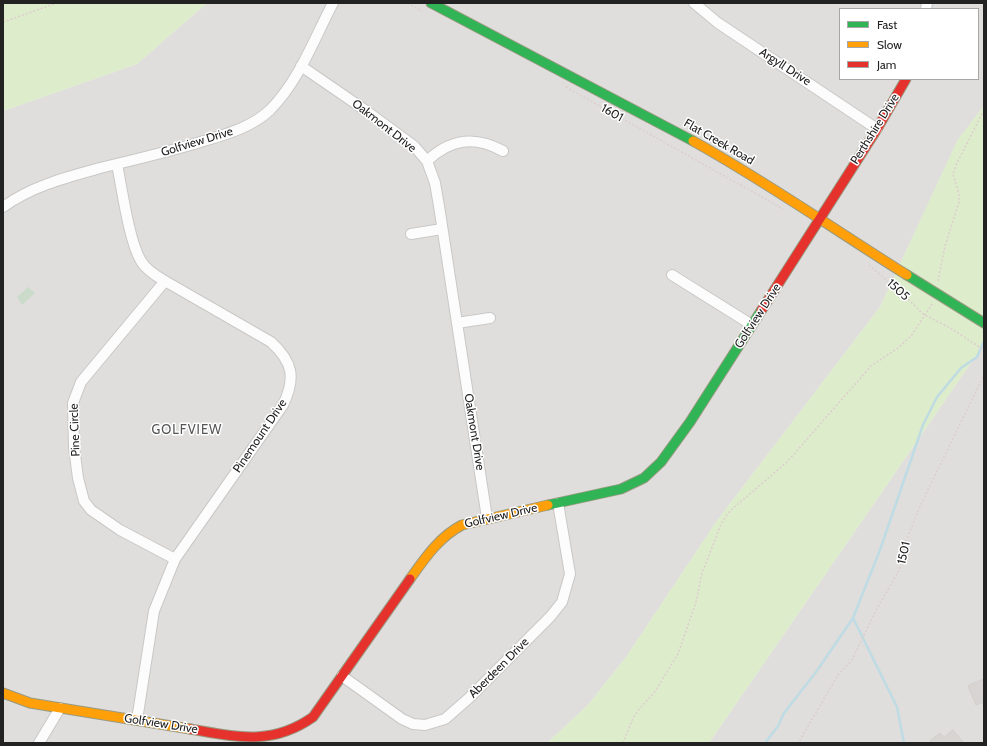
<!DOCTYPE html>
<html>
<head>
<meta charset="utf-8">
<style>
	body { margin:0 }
	#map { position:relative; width:987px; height:746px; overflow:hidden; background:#f0eeeb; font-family:Cabin,sans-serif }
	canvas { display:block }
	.frame { position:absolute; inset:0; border:4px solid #222; pointer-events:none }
	.legend { position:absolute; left:839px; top:8px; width:140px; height:72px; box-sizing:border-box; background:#fff; border:1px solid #a7a7a7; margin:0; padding:5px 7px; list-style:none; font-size:12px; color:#222 }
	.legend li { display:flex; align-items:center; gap:8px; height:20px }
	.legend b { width:20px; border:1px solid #a7a7a7 }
</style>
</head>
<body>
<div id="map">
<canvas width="987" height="746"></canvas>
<div class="frame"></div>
<ul class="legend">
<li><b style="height:5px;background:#30b455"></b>Fast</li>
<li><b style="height:5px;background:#ff9f0a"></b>Slow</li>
<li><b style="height:5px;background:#e5322d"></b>Jam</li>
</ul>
</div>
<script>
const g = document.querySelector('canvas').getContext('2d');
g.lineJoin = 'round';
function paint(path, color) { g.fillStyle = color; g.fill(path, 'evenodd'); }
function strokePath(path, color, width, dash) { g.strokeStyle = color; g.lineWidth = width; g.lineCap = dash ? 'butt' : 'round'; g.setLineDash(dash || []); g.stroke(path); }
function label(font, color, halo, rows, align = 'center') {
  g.font = font + ' Cabin,sans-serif'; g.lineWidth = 3; g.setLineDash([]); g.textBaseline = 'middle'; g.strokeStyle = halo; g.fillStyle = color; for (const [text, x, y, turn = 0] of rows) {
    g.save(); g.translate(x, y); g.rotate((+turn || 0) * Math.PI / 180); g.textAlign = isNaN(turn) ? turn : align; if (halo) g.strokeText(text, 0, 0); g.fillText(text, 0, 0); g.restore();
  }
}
const residential = new Path2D(`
	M207,3H984V106L958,140L880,307L716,522L626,657L588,705L547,743H3V111L137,64ZM840,9H978V79H840Z
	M984,344V743H709Z`);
const grass = new Path2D(`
	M3,3H207L137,64L3,111Z
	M984,106V344L709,743H547L588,705L626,657L716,522L880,307L958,139Z`);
const cemetery = new Path2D(`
	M28,287L35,293L22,305L17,297Z`);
const stream = new Path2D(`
	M853,618L897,707L904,743
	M765,743L778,726L784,713L816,672L853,618L880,550L923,425L937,397L961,368L977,357L984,341`);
const building = new Path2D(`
	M984,679V702L976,705L968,686Z
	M953,730L964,743H931L930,741L940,733L944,737Z`);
const path = new Path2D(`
	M408,3L423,12
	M3,22L57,3
	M566,87L783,209
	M869,265L907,298L923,314L952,329L984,350
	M938,281L945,246L959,202V194L953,174L956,165L984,110
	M623,743L633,718L639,709L654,693L678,654L696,602L702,573L722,522L730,511L787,462L871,366L898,348L911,336L932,304
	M796,743L800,740L838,675L852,660L875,612L900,569L903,548L922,502L984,375`);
const street = new Path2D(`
	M694,3L718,23L877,129
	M926,9L927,3
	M301,66L365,110L414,146L427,161L435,183L439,206L487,518
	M427,161C450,139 474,135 503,151
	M117,164C122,189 129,241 141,261C146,270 156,276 165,281L271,342C293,362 296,378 283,405L175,559L154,611L137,720
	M3,207C34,185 68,177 104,167C138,159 171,151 204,141C227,134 252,127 270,110C299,81 314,39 333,3
	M411,234L442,229
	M672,275L752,325
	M165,281L81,382L73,403L74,447L78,478L84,501L91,510L120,530L175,559
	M457,323L490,318
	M342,676L402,719L413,724L425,725L445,719L469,698L550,617L562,602L570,574L558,503
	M39,743L60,708`);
const fast = new Path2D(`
	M431,3L693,141
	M907,275L984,323
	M548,505L621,489L644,478L661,462L690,422L761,311`);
const slow = new Path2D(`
	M693,141C767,182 835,230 907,275
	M410,579C425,558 439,537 462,525L548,505
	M3,693L30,703L190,729`);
const jam = new Path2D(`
	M761,311L877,129L906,79
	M190,729C237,737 272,746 313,717L410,579`);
const streetNames = [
	["Argyll Drive",785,67,33],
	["1601",612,113,29],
	["Oakmont Drive",384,126,38],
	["Perthshire Drive",875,129,-58],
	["Golfview Drive",197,142,-17],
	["Flat Creek Road",719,142,30],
	["1505",898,290,42],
	["Golfview Drive",758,316,-57],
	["Pine Circle",75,430,-92],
	["Oakmont Drive",474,432,81],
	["Pinemount Drive",260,436,-56],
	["Golfview Drive",501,516,-13],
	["1501",904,553,-77],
	["Aberdeen Drive",499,668,-45],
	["Golfview Drive",161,724,9]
];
const neighbourhoodNames = [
	["GOLFVIEW",187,430]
];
paint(residential, '#dfdedc');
paint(grass, '#ddeccb');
paint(cemetery, '#cadbca');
strokePath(stream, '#bfdbe3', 2.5);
paint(building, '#d7d4d2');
strokePath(building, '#d3d0cc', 1);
strokePath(street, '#c9c8c7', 12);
strokePath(fast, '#999a82', 11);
strokePath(slow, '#999a82', 11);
strokePath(jam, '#999a82', 11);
strokePath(path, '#dccecd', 1.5, [2, 2]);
strokePath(street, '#fdfcfc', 10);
strokePath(fast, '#30b455', 9);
strokePath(slow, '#ff9f0a', 9);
strokePath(jam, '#e5322d', 9);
label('12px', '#222', '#fff', streetNames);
g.letterSpacing = '1px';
label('13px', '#555', '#fff', neighbourhoodNames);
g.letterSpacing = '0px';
</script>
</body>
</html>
